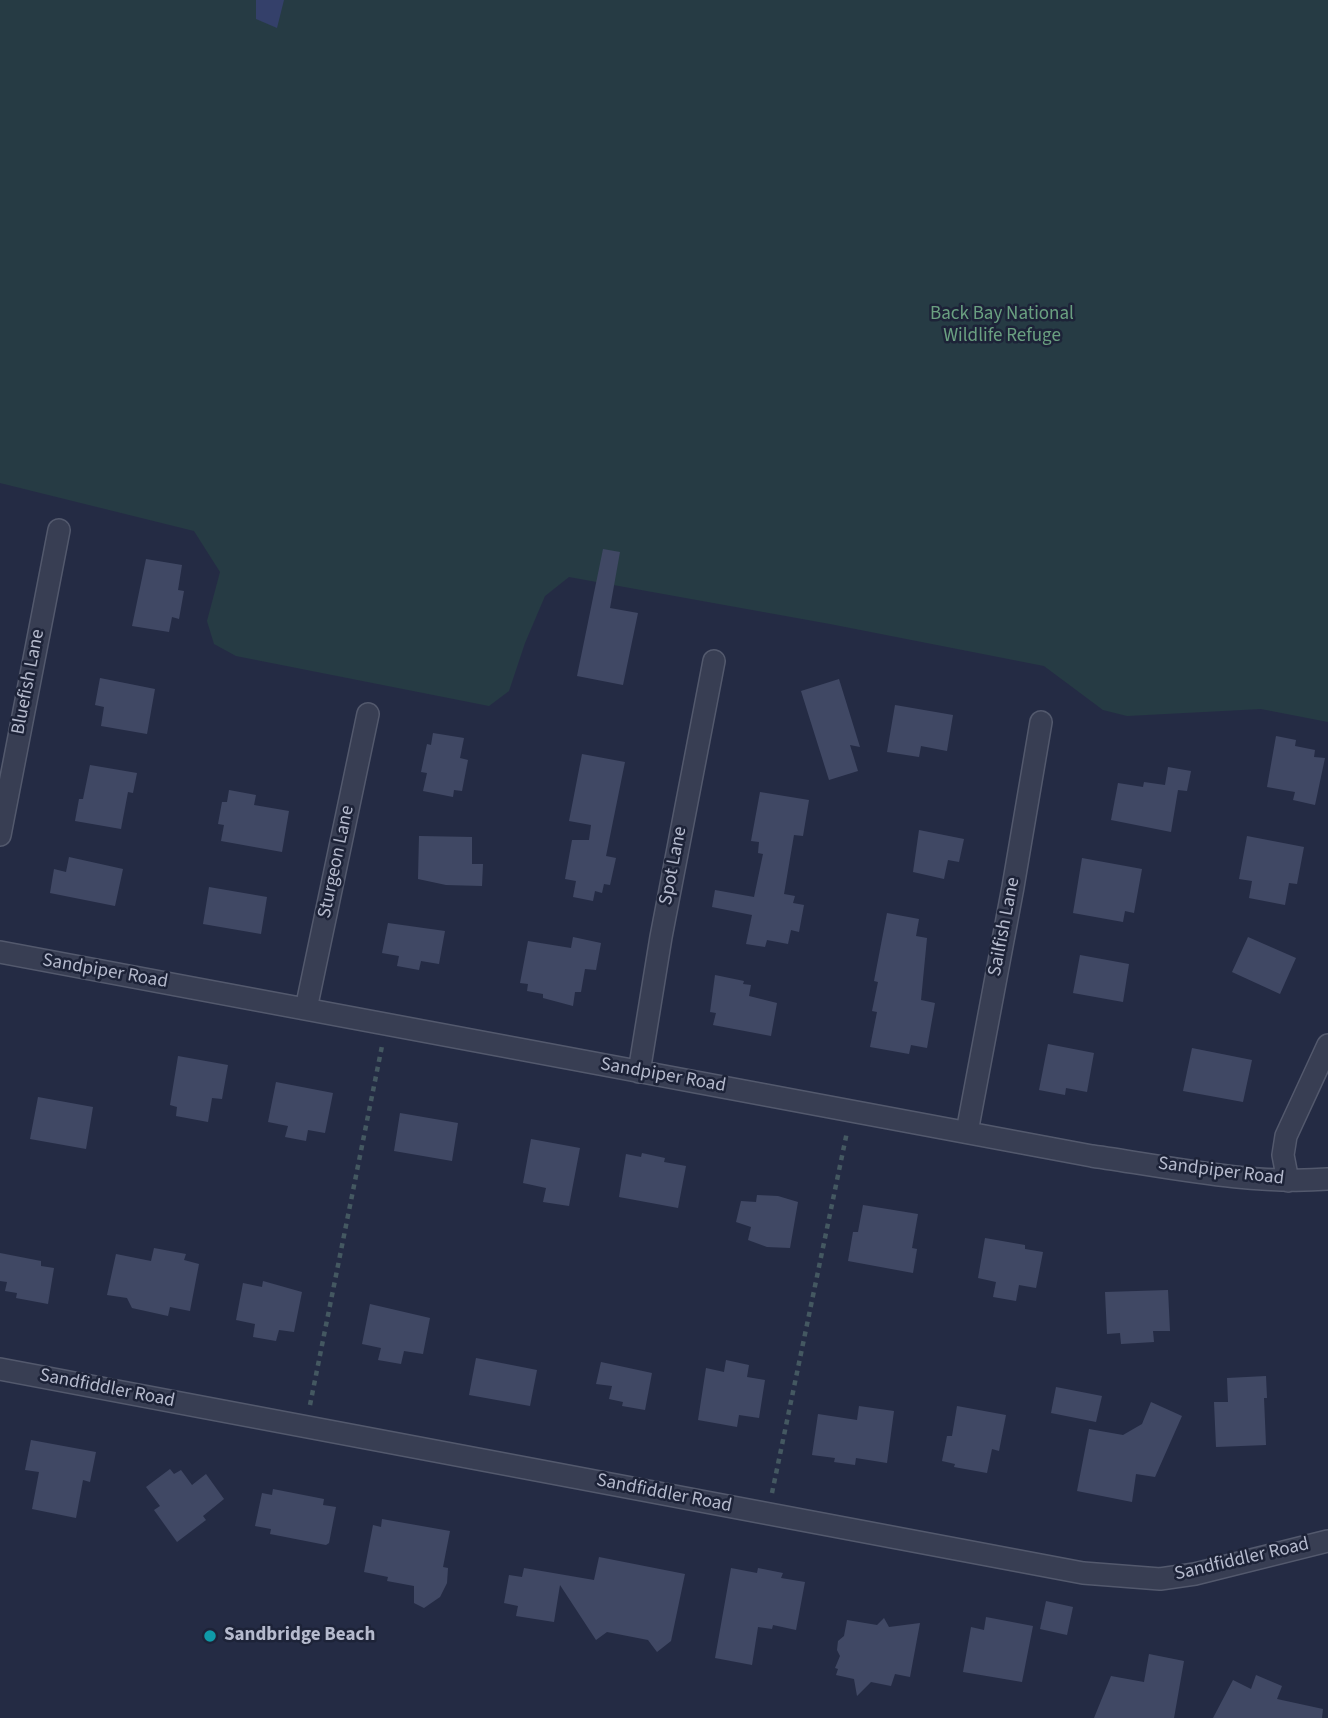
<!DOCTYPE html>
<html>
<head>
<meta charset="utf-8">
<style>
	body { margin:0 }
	canvas { display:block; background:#242b44 }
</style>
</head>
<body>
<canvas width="1328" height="1718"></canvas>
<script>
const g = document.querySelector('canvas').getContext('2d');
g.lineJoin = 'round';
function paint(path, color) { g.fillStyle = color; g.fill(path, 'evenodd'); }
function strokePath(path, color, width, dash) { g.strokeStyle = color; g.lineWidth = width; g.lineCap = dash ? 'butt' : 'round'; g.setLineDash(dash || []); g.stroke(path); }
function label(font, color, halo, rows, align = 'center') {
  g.font = font + ' "Source Sans 3",sans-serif'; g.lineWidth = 5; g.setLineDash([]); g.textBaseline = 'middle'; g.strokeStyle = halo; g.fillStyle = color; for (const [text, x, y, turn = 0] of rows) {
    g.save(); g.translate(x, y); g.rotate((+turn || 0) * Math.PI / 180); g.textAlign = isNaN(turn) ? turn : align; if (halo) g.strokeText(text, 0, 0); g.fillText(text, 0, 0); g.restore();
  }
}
const green = new Path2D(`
	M0,0H1328V722L1261,709L1127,716L1103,710L1044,666L830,624L569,577L545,596L525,643L509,691L489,706L236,656L214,644L207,621L220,572L194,531L0,483Z`);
const water = new Path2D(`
	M256,0H284L277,28L256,19Z`);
const building = new Path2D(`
	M603,549L620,552L610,608L638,613L623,685L577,676Z
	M146,559L182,565L178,590L184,591L179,619L172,617L169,632L132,626Z
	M100,678L155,689L147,734L101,726L104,707L95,705Z
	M839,679L860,747L850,745L858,771L829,780L801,691Z
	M895,705L953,715L947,751L921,746L919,757L887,752Z
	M433,733L464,738L460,758L468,760L462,791L454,790L453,797L423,791L427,773L421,772L427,744L431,745Z
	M1276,736L1296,740L1295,746L1315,750L1314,757L1325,758L1315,805L1293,800L1295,792L1267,787Z
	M582,754L625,762L606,856L616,858L610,885L604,884L602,893L595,891L593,901L573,897L576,881L565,879L572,840H589L591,825L569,821Z
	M90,765L137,773L133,793L128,792L121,829L75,821L79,799H83Z
	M1168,767L1191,771L1187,791L1178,790L1171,832L1111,820L1118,783L1143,787L1144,782L1165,785Z
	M229,790L256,795L254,805L289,811L282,852L221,841L224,825L218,824L222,802H227Z
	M760,792L809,800L803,836L794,835L784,894L795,896L793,903L804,905L799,932L791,930L788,944L767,940L765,947L746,944L752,915L712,907L715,890L754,897L763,854L758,853L759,842L751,841Z
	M919,830L964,839L959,862L948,860L944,879L913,872Z
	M419,836L472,837V864H483L482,886L446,885L418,879Z
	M1247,836L1304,847L1297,884L1289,883L1285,905L1249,898L1252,881L1239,879Z
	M69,857L123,869L115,906L50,893L54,869L66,872Z
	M1082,858L1142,869L1134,913L1125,911L1123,922L1073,913Z
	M209,887L267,897L261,934L203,924Z
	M887,913L919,919L916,936L927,938L921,1000L935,1003L927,1048L911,1045L909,1054L870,1047L877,1012L872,1011L878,982L874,981Z
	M388,923L445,931L439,964L421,961L419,970L397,966L399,956L382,953Z
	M573,937L601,943L596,970L585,969L581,992H575L573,1006L543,998V994L527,991L528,984L520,983L528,941L571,948Z
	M1248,937L1296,958L1280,994L1232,972Z
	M1080,955L1129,964L1123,1002L1073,993Z
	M715,975L744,981L743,984L751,985L749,996L777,1003L771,1036L713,1025L716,1013L710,1012Z
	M1048,1044L1094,1053L1087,1092L1066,1088L1065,1095L1039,1090Z
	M1192,1048L1252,1060L1243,1102L1183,1091Z
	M178,1056L228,1065L222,1099L212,1098L208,1122L176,1116L177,1107L170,1105Z
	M276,1082L333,1093L325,1133L308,1130L306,1141L285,1137L288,1126L268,1122Z
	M38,1097L93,1107L86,1149L30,1139Z
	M400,1113L458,1123L452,1161L394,1151Z
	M531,1139L580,1148L569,1206L543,1202L546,1188L523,1183Z
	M642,1153L665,1158L664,1162L686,1166L678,1208L619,1197L626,1154L641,1157Z
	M757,1195L778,1196L798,1202L790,1248L767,1247L748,1240L751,1227L736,1222L741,1201L756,1202Z
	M863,1205L918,1214L912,1248L917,1249L913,1273L848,1261L853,1232H858Z
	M985,1238L1025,1245V1249L1043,1252L1036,1288L1019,1285L1016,1301L993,1297L996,1282L978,1278Z
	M154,1248L186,1254L184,1260L199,1264L190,1311L170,1307L168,1316L132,1308L127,1298L107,1295L116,1254L151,1261Z
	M0,1253L41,1261V1266L54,1268L48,1304L16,1298L17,1293L5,1291L7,1282L0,1281Z
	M263,1281L302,1292L294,1332L279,1330L276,1341L253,1337L255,1324L236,1320L243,1283L262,1287Z
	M1168,1290L1170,1331H1153L1154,1342L1121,1344L1120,1333L1107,1334L1105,1292Z
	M370,1304L430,1318L423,1354L404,1351L401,1364L378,1360L381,1348L362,1344Z
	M476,1358L537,1370L530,1406L469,1395Z
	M726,1360L749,1365L747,1377L765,1380L759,1418L739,1415L737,1427L698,1420L706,1368L724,1372Z
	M601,1362L652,1373L645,1410L622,1406L623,1402L609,1399L612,1386L596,1384Z
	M1266,1376L1267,1398H1264L1266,1445L1216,1447L1214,1402H1228L1227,1378Z
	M1056,1387L1102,1396L1096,1422L1051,1413Z
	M1151,1402L1182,1416L1155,1477L1136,1474L1132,1502L1077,1491L1089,1429L1123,1435L1142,1424Z
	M859,1406L894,1411L887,1463L856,1458L855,1465L834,1462L835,1458L812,1455L818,1414L857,1420Z
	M957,1406L1006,1415L999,1451L992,1449L987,1473L954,1467L955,1464L942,1461L947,1436H952Z
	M31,1440L96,1452L90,1482L83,1480L76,1518L32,1509L39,1472L25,1470Z
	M170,1469L174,1474L181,1470L192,1485L206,1474L224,1499L203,1516L206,1520L177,1542L154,1510L160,1506L146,1487Z
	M273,1489L324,1499L323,1505L336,1507L329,1543L326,1545L270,1534L271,1529L255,1526L262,1493L272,1495Z
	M382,1519L450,1531L443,1567L448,1568L447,1583L440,1597L424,1608L414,1603V1586L387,1581L388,1577L364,1572L373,1525L381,1527Z
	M599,1557L685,1574L671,1641L657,1652L648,1640L607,1632L596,1640L560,1585L554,1622L516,1616L518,1606L504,1603L509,1575L522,1577L524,1568L594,1580Z
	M731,1568L757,1573L758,1568L783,1573L781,1578L805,1582L796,1630L773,1625L772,1629L758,1627L752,1665L715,1658Z
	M1046,1601L1073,1607L1067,1635L1040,1629Z
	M986,1617L1033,1626L1022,1682L963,1672L971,1627L984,1630Z
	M884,1618L889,1627L920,1623L910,1677L895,1674L891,1686L871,1682L857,1696L854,1679L836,1675L838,1669L835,1668L840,1656L837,1650L838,1641L844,1636L847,1620L877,1625Z
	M1149,1654L1184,1661L1174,1718H1094L1111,1676L1144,1682Z
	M1256,1675L1282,1686L1277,1699L1323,1709L1322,1718H1213L1233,1680L1251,1689Z`);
const path = new Path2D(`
	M310,1405L382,1046
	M772,1493L847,1132`);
const minor = new Path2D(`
	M0,835L59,530
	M0,952L1092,1156C1169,1167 1250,1185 1328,1179
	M306,1009L368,714
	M639,1072L661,937L714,661
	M967,1132L1013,887L1041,722
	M1288,1181L1283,1155L1286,1136L1328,1045
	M0,1369L1083,1573L1160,1579L1195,1574L1328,1541`);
const markers = [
	[210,1636,7,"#0f9aa8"]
];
const parkNames = [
	["Back Bay National",1002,315],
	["Wildlife Refuge",1002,337]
];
const streetNames = [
	["Bluefish Lane",29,682,-79],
	["Sturgeon Lane",337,862,-78],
	["Spot Lane",674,866,-79],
	["Sailfish Lane",1005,927,-79],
	["Sandpiper Road",105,972,10],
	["Sandpiper Road",663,1076,10],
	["Sandpiper Road",1221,1172,7],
	["Sandfiddler Road",107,1389,11],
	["Sandfiddler Road",664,1494,11],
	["Sandfiddler Road",1242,1560,-13]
];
const poiNames = [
	["Sandbridge Beach",224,1636]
];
paint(green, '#263b44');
paint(water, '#34406a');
paint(building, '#404864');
strokePath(minor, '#53596d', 24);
strokePath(path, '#445861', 4.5, [5, 5]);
strokePath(minor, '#383e53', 21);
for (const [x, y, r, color] of markers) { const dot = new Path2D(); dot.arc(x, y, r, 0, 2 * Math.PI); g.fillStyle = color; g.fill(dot); strokePath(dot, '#1d2338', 2.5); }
label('19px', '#6aa081', '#1d2338', parkNames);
label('19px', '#b5bacd', '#1d2338', streetNames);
label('bold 19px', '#b5bacd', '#1d2338', poiNames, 'left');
</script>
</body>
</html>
